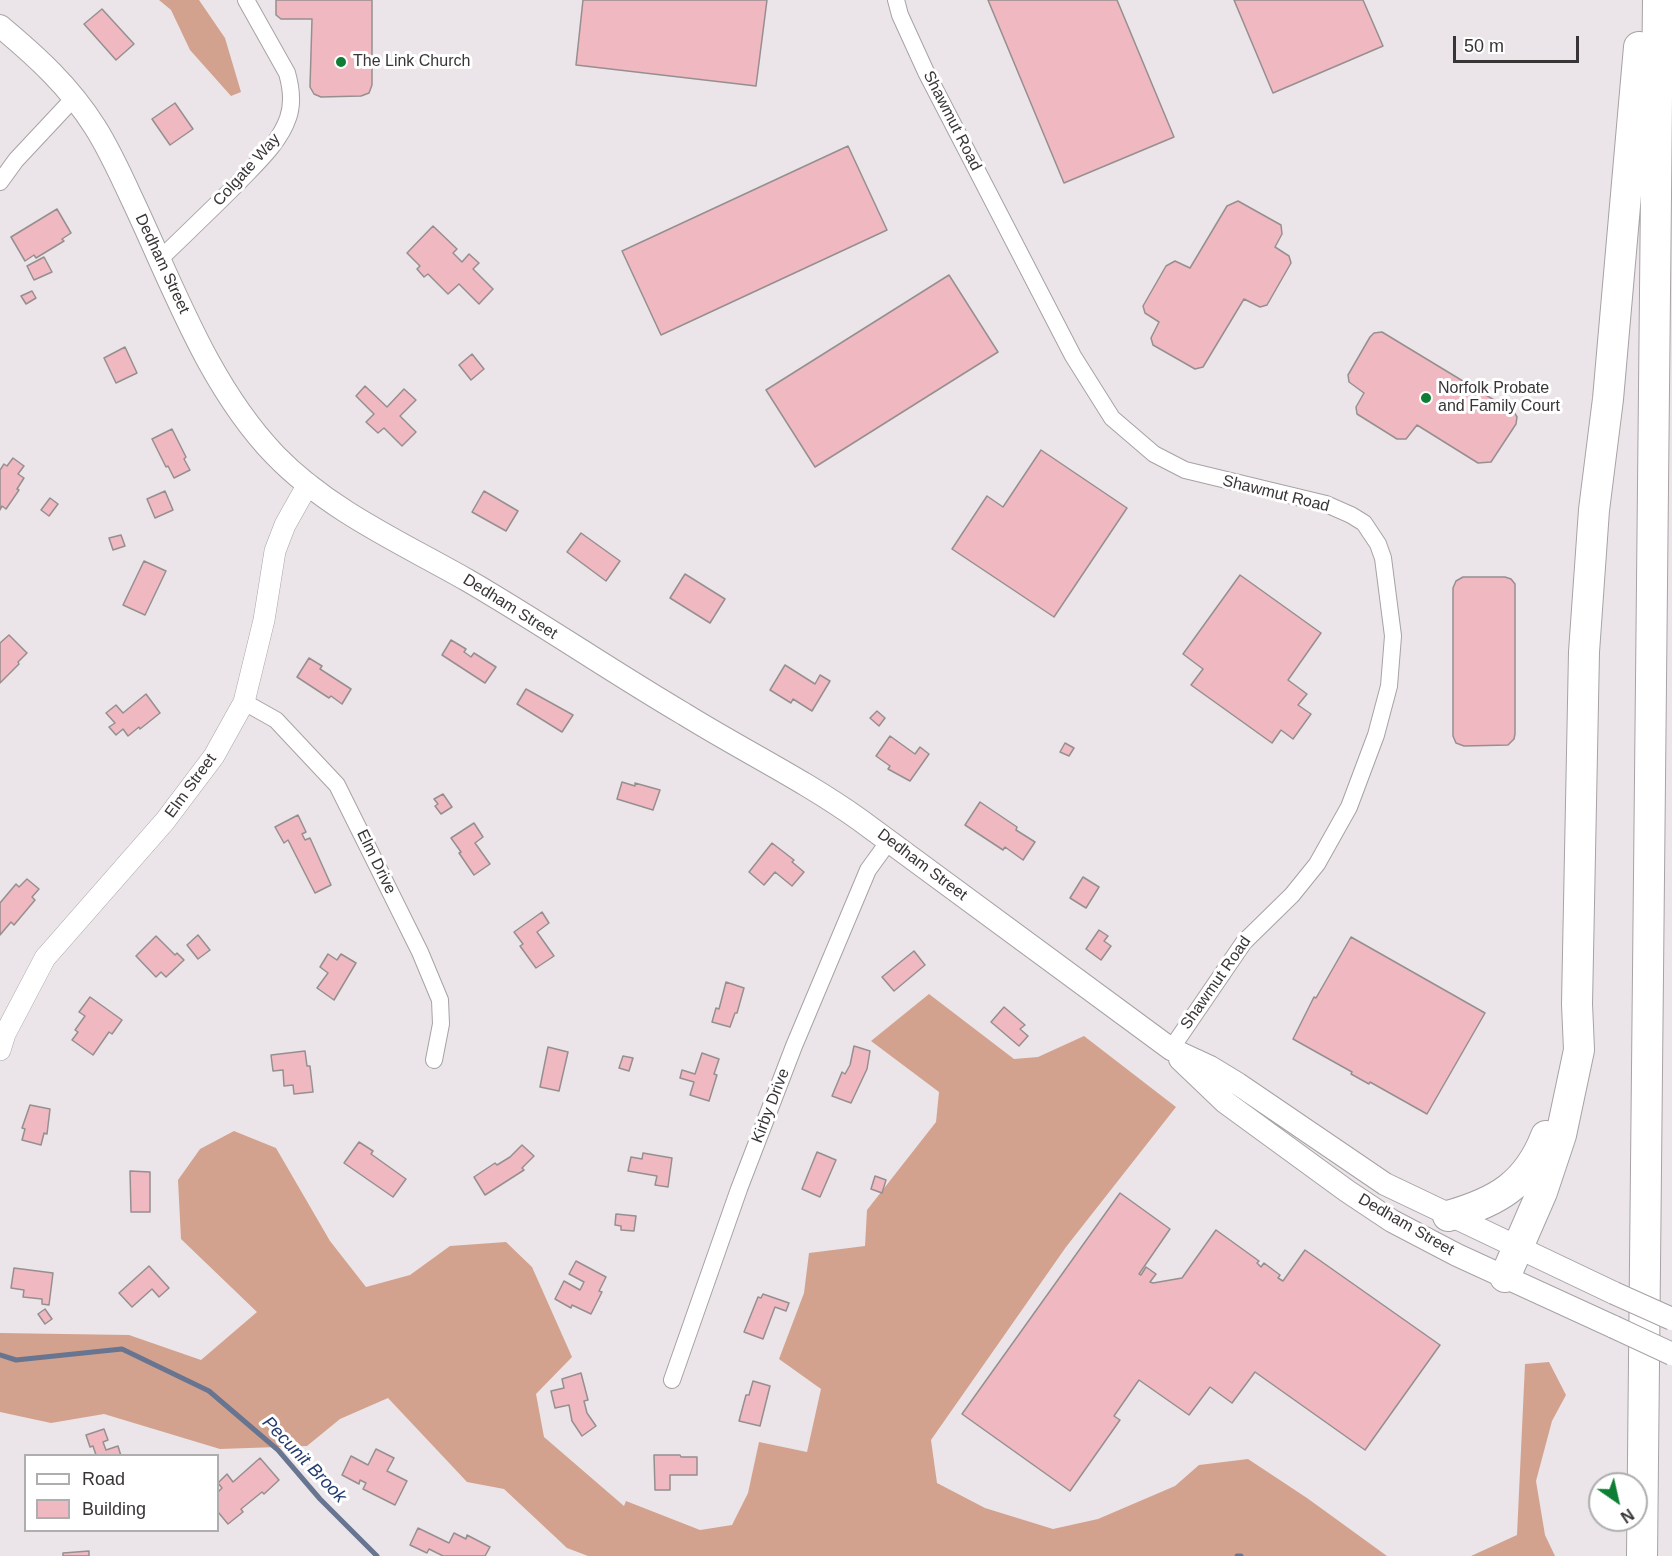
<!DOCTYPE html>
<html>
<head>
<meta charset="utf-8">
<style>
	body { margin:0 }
	#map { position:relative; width:1672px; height:1556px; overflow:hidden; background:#ebe5e9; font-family:Arial,sans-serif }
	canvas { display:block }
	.legend { position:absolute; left:24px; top:1454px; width:195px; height:78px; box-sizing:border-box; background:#fff; border:2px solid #afaeaf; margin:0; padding:8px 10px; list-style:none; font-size:18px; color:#383537 }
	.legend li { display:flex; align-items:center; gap:12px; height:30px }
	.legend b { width:30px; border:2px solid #afaeaf }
	.north { position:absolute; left:1588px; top:1472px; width:60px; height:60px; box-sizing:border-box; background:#fff; border:2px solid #afaeaf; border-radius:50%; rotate:146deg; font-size:16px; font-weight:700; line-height:24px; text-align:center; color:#383537 }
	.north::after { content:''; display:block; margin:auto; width:21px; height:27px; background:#0e7e34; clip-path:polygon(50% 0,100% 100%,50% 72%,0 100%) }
	.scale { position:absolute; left:1453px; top:36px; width:126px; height:27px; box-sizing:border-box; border:3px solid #383537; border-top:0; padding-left:8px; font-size:18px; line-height:21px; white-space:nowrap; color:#383537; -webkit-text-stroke:4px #fff; paint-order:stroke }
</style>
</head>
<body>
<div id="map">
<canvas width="1672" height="1556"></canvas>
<ul class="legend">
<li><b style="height:8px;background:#fff"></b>Road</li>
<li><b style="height:16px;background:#f0b8c0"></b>Building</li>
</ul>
<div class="north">N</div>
<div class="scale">50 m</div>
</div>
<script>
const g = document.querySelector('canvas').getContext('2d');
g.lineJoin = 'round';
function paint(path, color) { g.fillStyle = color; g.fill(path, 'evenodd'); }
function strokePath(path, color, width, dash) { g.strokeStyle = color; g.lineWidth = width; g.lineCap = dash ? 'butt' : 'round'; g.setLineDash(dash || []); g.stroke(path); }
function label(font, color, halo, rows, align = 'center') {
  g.font = font + ' Arial,sans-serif'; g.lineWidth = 6; g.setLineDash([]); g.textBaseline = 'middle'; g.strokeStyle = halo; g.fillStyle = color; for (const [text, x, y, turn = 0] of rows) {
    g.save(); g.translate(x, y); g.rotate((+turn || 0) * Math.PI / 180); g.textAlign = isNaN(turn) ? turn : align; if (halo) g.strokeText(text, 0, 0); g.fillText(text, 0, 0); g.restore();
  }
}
const forest = new Path2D(`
	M159,0H199L225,38L241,92L231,96L190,50L171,10Z
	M929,994L1014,1059L1038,1057L1084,1036L1176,1107L1066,1247L931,1440L937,1483L985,1508L1053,1529L1098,1519L1175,1486L1199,1465L1248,1459L1307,1498L1387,1556H588L567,1548L504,1489L467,1482L388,1398L340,1419L307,1446L220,1449L104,1414L51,1423L0,1412V1333L129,1335L201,1360L257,1312L181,1239L178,1180L200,1149L234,1131L276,1148L330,1241L366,1287L410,1275L450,1246L506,1242L532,1267L572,1357L536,1394L544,1437L624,1506L626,1501L700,1530L732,1525L748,1493L759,1442L807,1452L821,1389L779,1359L804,1293L809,1253L865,1246L867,1210L936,1122L939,1092L871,1041Z
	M1549,1362L1566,1395L1552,1421L1536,1481L1545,1535L1555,1556H1471L1517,1535L1525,1364Z`);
const stream = new Path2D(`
	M0,1355L16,1360L122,1349L209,1391L278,1450L320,1499L377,1556
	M1237,1556H1241`);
const building = new Path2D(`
	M276,0H372V85L369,93L361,96L321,97L314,94L310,87L312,19H281L276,15Z
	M583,0H767L756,86L576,65Z
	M988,0H1117L1174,137L1064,183Z
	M1234,0H1363L1383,46L1273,93Z
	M102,9L134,44L116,60L84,24Z
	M175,103L193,129L170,145L152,119Z
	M848,146L887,230L661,335L622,251Z
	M1238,201L1281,225L1282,234L1275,247L1289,256L1291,263L1267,305L1260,307L1244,299L1203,367L1195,369L1153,345L1151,338L1159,322L1145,313L1143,306L1166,266L1175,261L1190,268L1227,206Z
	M57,209L71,233L62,239L64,241L36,258L34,255L25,261L11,237Z
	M433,226L457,249L453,253L462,262L469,254L479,263L473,269L493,289L479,304L459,284L448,294L428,274L424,277L417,269L420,266L407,253Z
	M44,257L52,272L34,280L27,266Z
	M949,275L998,352L815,467L766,390Z
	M32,291L36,298L26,304L21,296Z
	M1382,332L1514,412L1517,417L1516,424L1491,462L1478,463L1417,425L1406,439H1397L1357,414L1356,407L1364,393L1349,382L1348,375L1370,337L1374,333Z
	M125,347L137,373L116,383L104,358Z
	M472,354L484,369L471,380L459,365Z
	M365,386L387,407L404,389L416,400L400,416L416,432L402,446L384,428L378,433L366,422L374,414L356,396Z
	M172,429L186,457L184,459L190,470L174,478L168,466L166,467L152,439Z
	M1041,450L1127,508L1054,617L952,549L987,496L1003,507Z
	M13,458L24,466L18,474L24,478L17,489L19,490L6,509L2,506L0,510V470L4,464L7,466Z
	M165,491L173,510L155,518L147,499Z
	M484,491L518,511L506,531L472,512Z
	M50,498L58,504L49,516L41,510Z
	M581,533L620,561L606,581L567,552Z
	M121,535L125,546L113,550L109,538Z
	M144,561L166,571L145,615L123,605Z
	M685,574L725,599L710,623L670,598Z
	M1240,575L1321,633L1288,680L1307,694L1298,705L1311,714L1293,739L1281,730L1272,743L1191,685L1203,669L1183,654Z
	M1463,577H1505L1511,579L1515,584V734L1514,739L1508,745L1464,746L1456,743L1453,736V588L1456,581Z
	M9,635L27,653L18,662L19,664L0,683V643Z
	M451,640L466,649L464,652L471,657L474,653L496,667L485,683L442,655Z
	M309,658L322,666L320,669L351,689L342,704L331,696L329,698L297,677Z
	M785,665L815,684L820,675L830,681L812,711L793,699L791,703L770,690Z
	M526,689L573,715L562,732L517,704Z
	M146,694L160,713L140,729L139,727L128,736L123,729L116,735L109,727L115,723L106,713L116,705L123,713Z
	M877,711L885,718L879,726L870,718Z
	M890,736L915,754L920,747L929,754L910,781L888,769L890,766L876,756Z
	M1065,743L1074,748L1069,756L1060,752Z
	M622,782L635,786V783L660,790L653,810L617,799Z
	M443,794L452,807L441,814L435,806L438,804L434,799Z
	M980,802L1017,827L1016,830L1035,842L1023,860L1005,847L1003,850L965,825Z
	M298,815L306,832L302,834L305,840L310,838L331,885L315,893L288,840L284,843L275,827Z
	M474,823L483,837L475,843L490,864L474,875L459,853L461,852L451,838Z
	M772,843L794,860L792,862L804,872L792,886L775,872L764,885L749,872Z
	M1083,877L1099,887L1086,908L1070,898Z
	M27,879L39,889L32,897L35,900L14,925L11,922L0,935V903L16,884L19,887Z
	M542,912L549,923L537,932L554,956L536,968L520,946L523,944L514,932Z
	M1099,930L1108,936L1104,941L1111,946L1101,960L1086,949Z
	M198,935L210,950L198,959L187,945Z
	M156,936L175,955L177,953L184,960L166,977L161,972L156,977L136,956Z
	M1351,937L1485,1013L1427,1114L1370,1082L1369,1084L1351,1074L1352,1072L1293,1039L1314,997L1316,998Z
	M914,951L925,965L894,991L882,977Z
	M328,954L337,960L341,954L356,963L334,1000L317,988L328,973L320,967Z
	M726,982L744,988L737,1013H735L730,1027L712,1022L716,1008L719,1009Z
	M90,997L122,1020L112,1034L109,1032L93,1055L72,1040L78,1032L75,1030L85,1016L79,1012Z
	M1004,1007L1025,1025L1020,1029L1028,1036L1019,1046L991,1022Z
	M854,1046L870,1051L867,1069L851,1103L832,1096L842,1072L845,1074L850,1065Z
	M548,1047L568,1052L559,1091L540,1087Z
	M305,1051L307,1066H310L313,1092L294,1094L293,1085L284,1086L283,1070L273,1071L271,1055Z
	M702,1053L719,1059L714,1074L717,1075L709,1101L690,1095L694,1082L680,1078L682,1070L695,1074Z
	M623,1056L633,1058L629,1071L619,1068Z
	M30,1105L50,1109L47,1134L44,1133L41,1145L22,1140L25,1129L22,1128Z
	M359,1142L373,1151L371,1154L406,1179L393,1197L344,1163Z
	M522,1145L534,1156L522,1168L524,1170L485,1195L474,1177L495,1163L497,1165L510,1157Z
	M817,1152L836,1160L820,1197L802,1189Z
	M643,1153L672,1158L668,1187L655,1185L657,1176L628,1171L631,1157L642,1159Z
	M130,1171L150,1172V1212H131Z
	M875,1176L886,1180L882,1193L871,1189Z
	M1120,1193L1170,1229L1139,1274L1141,1275L1146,1267L1156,1274L1150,1282L1153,1283L1182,1278L1216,1230L1259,1261L1257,1263L1261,1267L1264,1263L1280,1275L1278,1278L1283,1281L1305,1250L1440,1345L1365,1450L1255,1372L1232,1403L1210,1387L1189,1415L1139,1380L1114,1416L1120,1420L1070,1491L962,1414Z
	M616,1214L636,1216L634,1231L621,1230V1226L615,1225Z
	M576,1261L606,1277L599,1291L602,1292L591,1314L572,1305L571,1308L555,1299L564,1281L580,1290L584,1282L569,1274Z
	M149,1266L169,1288L159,1297L152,1289L132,1307L119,1293Z
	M14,1268L53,1273L49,1305L42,1304V1299L23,1297L24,1290L11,1288Z
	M763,1294L789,1303L786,1311L775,1307L763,1339L744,1332L758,1297L761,1298Z
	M45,1309L52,1319L45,1324L38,1314Z
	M581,1373L588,1400L584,1401L587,1413L596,1426L582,1436L572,1421L569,1405L555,1408L551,1391L564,1388L562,1379Z
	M753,1381L770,1386L760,1426L739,1421L746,1395H749Z
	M104,1429L108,1440L103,1442L106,1450L118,1446L121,1456H95L96,1455L93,1446L90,1447L86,1435Z
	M376,1449L394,1458L387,1471L407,1481L395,1505L363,1489L366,1483L360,1480L359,1484L342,1475L351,1456L368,1465Z
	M654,1455H680L681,1457H697V1475H670V1490H655Z
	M260,1458L279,1480L264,1494L262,1492L241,1509L243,1512L228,1524L218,1512V1492L222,1488L218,1483L227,1474L233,1482Z
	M418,1528L449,1543L454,1533L466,1539L467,1535L490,1547L485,1556H443L429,1549L427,1553L410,1545Z
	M89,1551V1556H63V1553Z`);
const minor = new Path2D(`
	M896,0L900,15L926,72L1073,356L1112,418L1154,454L1185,470L1326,504L1351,515L1364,523L1378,544L1383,558L1393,636L1389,686L1376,735L1349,807L1317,864L1292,895L1244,942L1171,1049
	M0,182L16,160L74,98
	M160,259C187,233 214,207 240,181C257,163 280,142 288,118C293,104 291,87 287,73L246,0
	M244,702L276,720L337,785L420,952L440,1000L441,1024L434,1060
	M672,1380L739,1189L794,1046L868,870L889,841`);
const tertiary = new Path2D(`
	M0,1050L5,1034L45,958L165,821L214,756L244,702L264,620L275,551L285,525L308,484`);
const secondary = new Path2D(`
	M0,26C37,57 69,86 95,127C109,149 120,173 131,197C173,285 207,384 275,455C328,510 402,543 467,580C541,623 611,671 684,714C742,750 804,780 860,820L1171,1049L1210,1067L1238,1084L1385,1184L1614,1293
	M1180,1059L1225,1102L1347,1191L1392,1221L1457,1255L1614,1327`);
const motorway = new Path2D(`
	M1448,1216C1497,1202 1527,1185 1546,1136
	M1505,1277L1542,1192L1561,1135L1579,1050L1577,1004L1584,652L1594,510L1608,399L1639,47
	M1642,1556L1658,0`);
const secondaryBridge = new Path2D(`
	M1614,1293L1672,1319
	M1614,1327L1672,1354`);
const markers = [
	[341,62,6,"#0e7e34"],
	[1426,398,6,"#0e7e34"]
];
const poiNames = [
	["The Link Church",353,62],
	["Norfolk Probate",1438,389],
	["and Family Court",1438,407]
];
const streetNames = [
	["Shawmut Road",952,121,63],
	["Colgate Way",247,170,-48],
	["Dedham Street",162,264,65],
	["Shawmut Road",1276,494,14],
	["Dedham Street",510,607,32],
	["Elm Street",191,786,-54],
	["Elm Drive",376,862,64],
	["Dedham Street",922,865,37],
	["Shawmut Road",1216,983,-55],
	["Kirby Drive",771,1106,-69],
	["Dedham Street",1406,1225,30]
];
const waterNames = [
	["Pecunit Brook",304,1460,46]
];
paint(forest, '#d3a28e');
strokePath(stream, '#687591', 5);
paint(building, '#f0b8c0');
strokePath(building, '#968f90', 1.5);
strokePath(minor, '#a7a2a5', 18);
strokePath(tertiary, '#a7a2a5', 22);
strokePath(secondary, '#a7a2a5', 24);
strokePath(motorway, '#a7a2a5', 32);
strokePath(minor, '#fff', 16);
strokePath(tertiary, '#fff', 21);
strokePath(secondary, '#fff', 22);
strokePath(motorway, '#fff', 30);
strokePath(secondaryBridge, '#a7a2a5', 24, []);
strokePath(secondaryBridge, '#fff', 22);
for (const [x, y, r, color] of markers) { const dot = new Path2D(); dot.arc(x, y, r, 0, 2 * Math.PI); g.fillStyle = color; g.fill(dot); strokePath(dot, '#fff', 2); }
label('16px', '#383537', '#fff', poiNames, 'left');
label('16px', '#383537', '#fff', streetNames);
label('italic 18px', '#233b6f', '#fff', waterNames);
</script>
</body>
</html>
